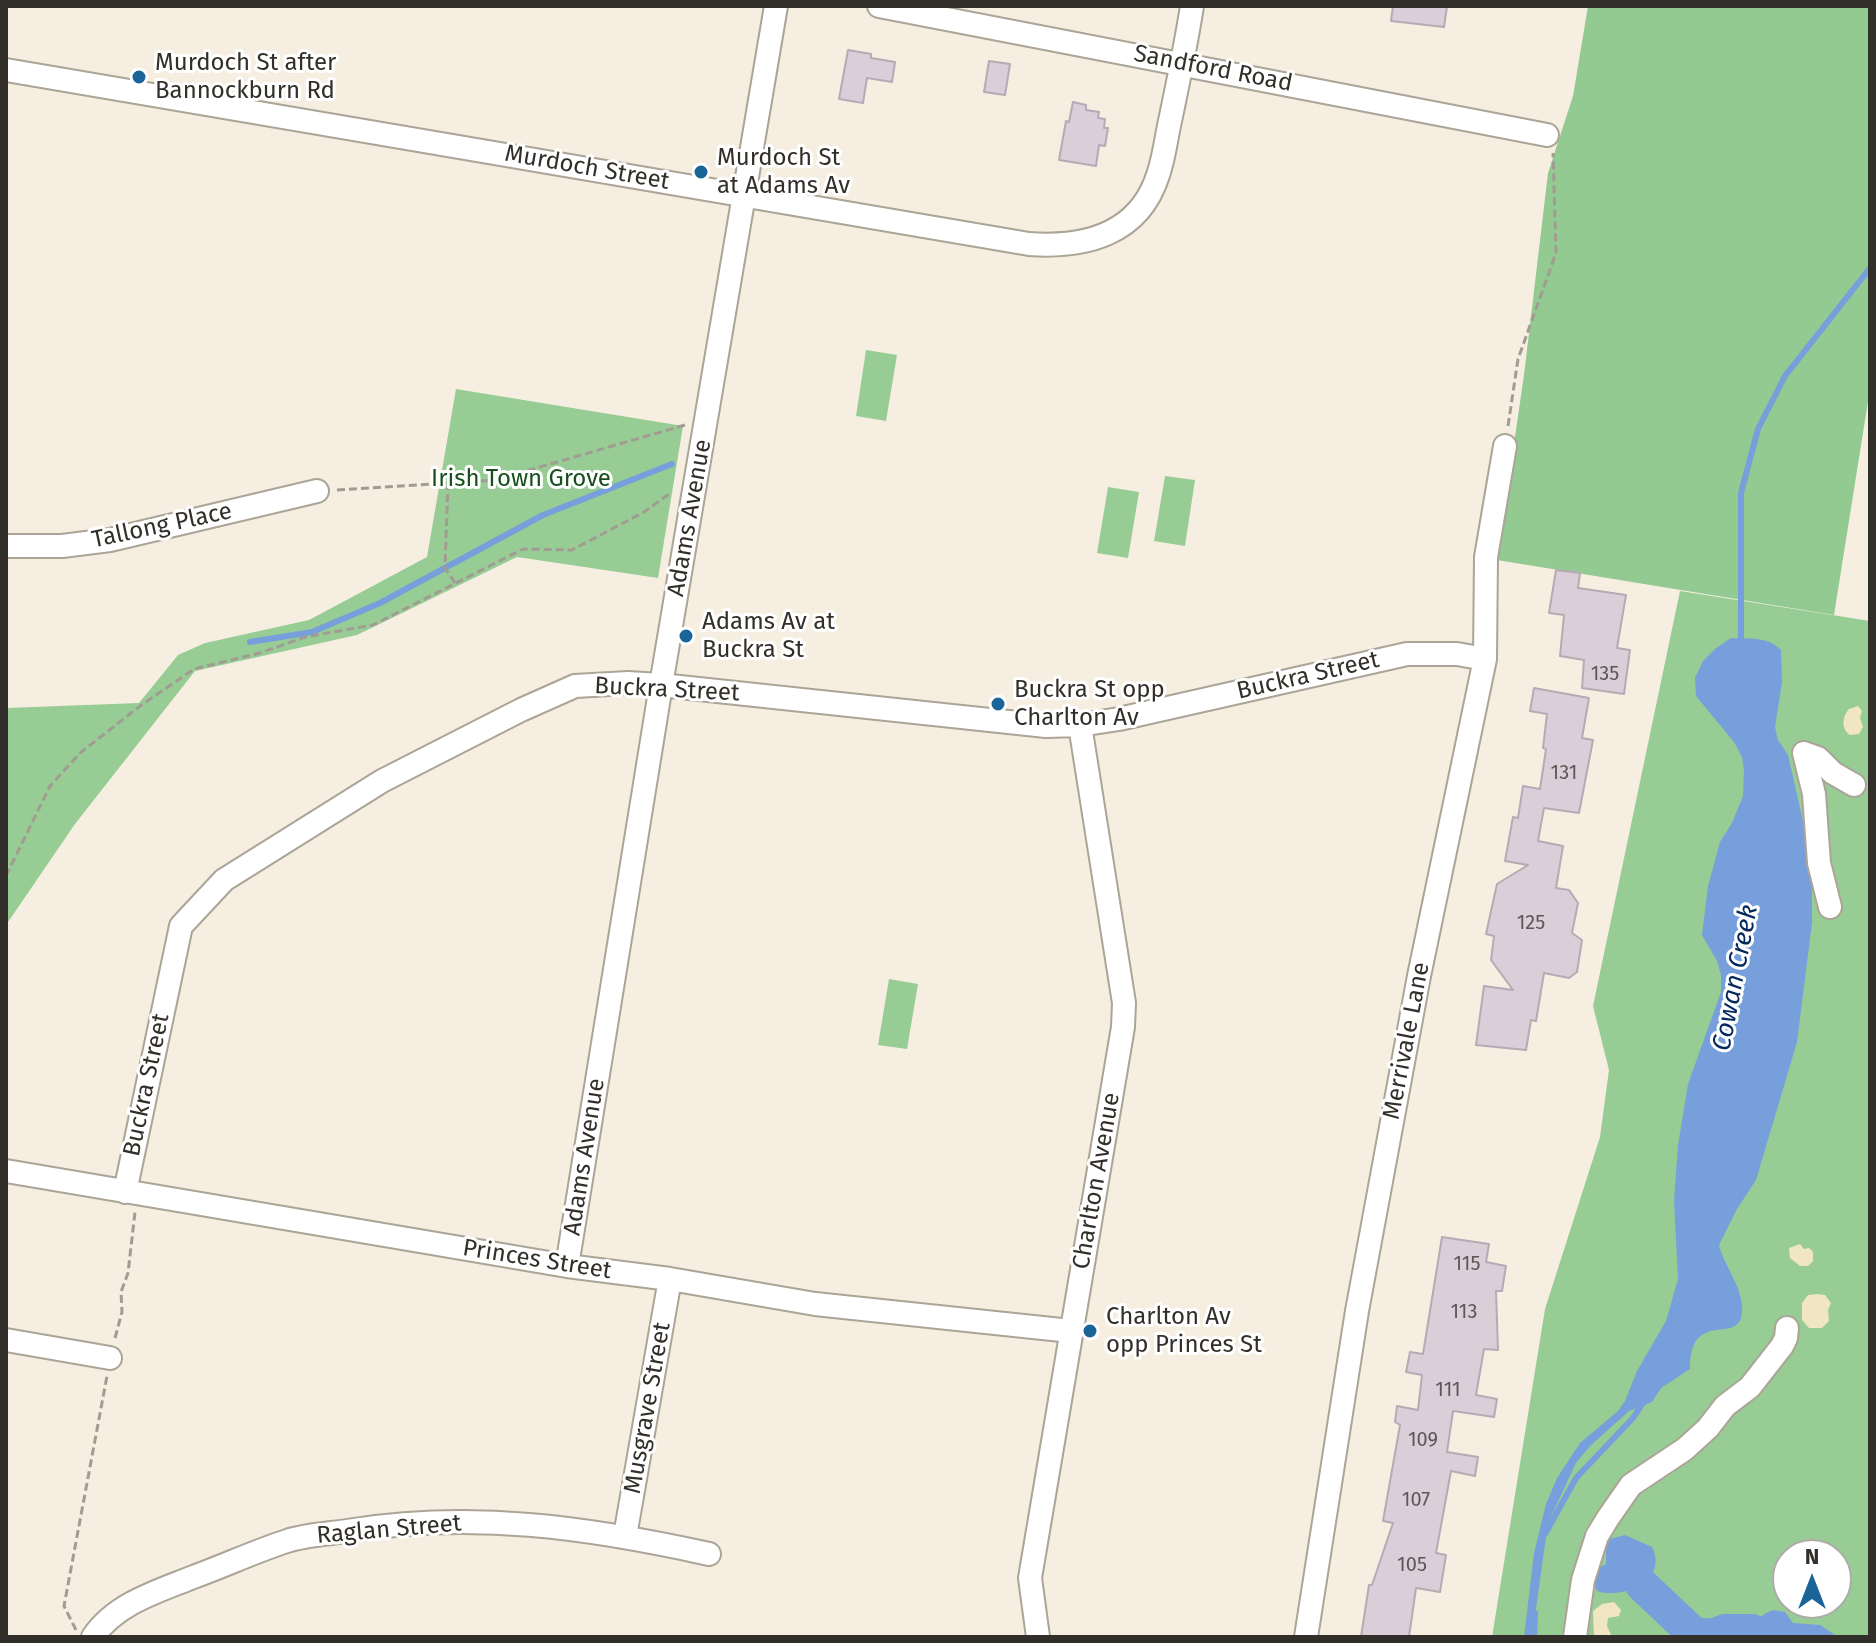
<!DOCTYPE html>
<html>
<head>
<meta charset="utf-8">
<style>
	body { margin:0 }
	#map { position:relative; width:1876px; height:1643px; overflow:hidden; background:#f6efe1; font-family:"Fira Sans",sans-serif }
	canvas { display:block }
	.frame { position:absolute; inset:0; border:8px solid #322f2a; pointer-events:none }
	.north { position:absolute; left:1772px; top:1539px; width:80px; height:80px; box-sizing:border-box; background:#fff; border:2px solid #adacaa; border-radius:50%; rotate:0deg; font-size:22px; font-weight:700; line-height:32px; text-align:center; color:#322f2a }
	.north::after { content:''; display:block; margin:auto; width:28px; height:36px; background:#1a6497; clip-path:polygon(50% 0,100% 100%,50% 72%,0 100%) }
</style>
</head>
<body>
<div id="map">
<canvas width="1876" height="1643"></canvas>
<div class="frame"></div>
<div class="north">N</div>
</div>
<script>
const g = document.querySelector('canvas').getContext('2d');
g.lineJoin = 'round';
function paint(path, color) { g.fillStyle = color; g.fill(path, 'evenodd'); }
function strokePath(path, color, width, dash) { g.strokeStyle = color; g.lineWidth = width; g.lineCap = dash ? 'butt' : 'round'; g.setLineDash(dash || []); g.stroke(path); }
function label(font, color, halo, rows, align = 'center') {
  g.font = font + ' "Fira Sans",sans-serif'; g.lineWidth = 6; g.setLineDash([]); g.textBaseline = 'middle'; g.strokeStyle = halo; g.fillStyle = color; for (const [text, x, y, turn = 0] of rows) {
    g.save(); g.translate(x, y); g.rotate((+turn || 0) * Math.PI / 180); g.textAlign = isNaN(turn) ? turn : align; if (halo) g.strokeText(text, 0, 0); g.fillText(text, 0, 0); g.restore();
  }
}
const green = new Path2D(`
	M866,350L897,355L886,421L856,416Z
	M456,389L683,426L658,578L517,557L357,635L195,671L75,824L6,925V708L139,703L178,655L205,643L309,620L427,557Z
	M1165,476L1195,480L1185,546L1154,541Z
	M1108,487L1139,492L1128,558L1097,553Z
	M1680,591L1870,621V1637H1492L1545,1309L1600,1137L1609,1070L1593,1006ZM1788,1555H1836V1603H1788Z
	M889,979L918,984L907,1049L878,1045Z`);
const forest = new Path2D(`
	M1588,6H1870V389L1834,615L1497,560L1524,375L1548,173L1573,96Z`);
const sand = new Path2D(`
	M1858,706L1862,711L1860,718L1863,727L1859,734L1850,735C1841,729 1842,717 1849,709Z
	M1800,1244L1804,1249L1809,1248L1813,1252V1261L1808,1266H1800L1790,1258L1789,1248Z
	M1818,1294L1825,1295L1831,1303L1828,1310L1829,1321L1822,1328H1809L1802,1320V1303L1808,1295Z
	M1614,1602L1621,1610L1619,1616L1608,1618L1607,1626L1612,1637H1594L1593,1611L1602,1604Z`);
const water = new Path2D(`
	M1731,638C1750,639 1767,636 1781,650L1782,682L1775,727L1778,740L1788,755L1803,821L1812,881V923L1797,1042L1756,1180L1737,1209L1719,1245C1724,1265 1740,1284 1742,1305C1746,1352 1690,1303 1690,1369L1661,1388L1652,1402L1629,1411L1590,1446L1576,1463L1548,1523L1532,1637H1524L1534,1553L1546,1504L1557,1478L1580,1443L1618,1411L1625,1401L1637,1371L1666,1321L1678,1279L1674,1201L1678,1145L1688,1084L1721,992V975L1717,961L1702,935L1708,886L1720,842L1732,823L1743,796L1744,771L1742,757L1734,742L1696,696L1695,678L1703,661L1716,648Z
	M1625,1535L1652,1547C1669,1580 1623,1600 1597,1591L1593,1583L1594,1570L1606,1564V1540Z
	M1773,1610L1785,1612L1793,1623L1820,1625L1838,1637H1754C1753,1622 1759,1615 1773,1610Z`);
const stream = new Path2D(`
	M250,642L312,632L380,603L543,515L672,464
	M1741,646V493L1758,429L1785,376L1870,268
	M1545,1534L1576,1478L1633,1418L1645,1400
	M1534,1637L1535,1613`);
const river = new Path2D(`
	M1642,1585L1694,1634L1713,1636L1725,1631H1752`);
const building = new Path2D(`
	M1393,6H1447L1444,27L1391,21Z
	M848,50L871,54V58L895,62L892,82L867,78L863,103L839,99Z
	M989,61L1010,64L1005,95L984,92Z
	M1073,102L1086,105V110L1099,112L1098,118L1105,119L1104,128H1108L1105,146L1099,145L1096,166L1059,160L1066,121L1069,122Z
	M1556,570L1580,573L1578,588L1626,595L1617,648L1630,650L1624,694L1582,688L1584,660L1560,656L1564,615L1549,613Z
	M1534,688L1589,698L1582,738L1593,740L1579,813L1544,808L1538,841L1563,846L1556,888L1569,890L1578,903L1572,933L1582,940L1577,972L1569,978L1544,973L1536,1021L1531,1020L1526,1050L1476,1045L1484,986L1513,990L1491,960L1494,936L1486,934L1497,884L1528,865L1505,861L1513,817L1518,818L1523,786L1540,789L1546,749L1543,748L1547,714L1530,711Z
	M1442,1237L1489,1244L1486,1262L1506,1266L1502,1291H1496L1498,1350L1484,1349L1476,1395L1497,1399L1494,1417L1453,1411L1447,1452L1478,1457L1475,1476L1451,1471L1436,1553L1446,1555L1440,1592L1416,1588L1409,1637H1361L1369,1585H1372L1393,1523L1383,1521L1400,1425L1395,1422L1397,1406L1418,1410L1422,1375L1406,1372L1410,1352L1423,1354Z`);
const path = new Path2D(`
	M1508,426L1518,359L1556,253L1553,153
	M448,482L445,568L455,583
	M337,490L495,480L685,425
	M6,876L50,786L80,753L140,706L194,669L260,653L305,637L373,625L523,549L572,550L644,512L672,492
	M115,1338L122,1312L121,1292L128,1273L135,1212
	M76,1630L64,1606L107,1376`);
const minor = new Path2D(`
	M879,6L1547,135
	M6,70L1029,244C1085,248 1139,235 1158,175C1164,158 1166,139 1170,121C1178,83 1186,45 1192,6
	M6,546H62L110,540L317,491
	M1804,753L1814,794L1819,863L1830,907
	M1804,753L1818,758L1833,773L1854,785
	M6,1171L567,1266L670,1279L815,1304L1071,1331
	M125,1192L181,926L224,880L382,781L521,710L575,686L628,683L661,685L1046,726L1080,725L1119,719L1407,654H1457L1485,659
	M567,1266L661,685L776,6
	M6,1340L110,1358
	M625,1536L670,1279
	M93,1637C116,1603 159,1591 196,1576C226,1565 256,1551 287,1541C305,1535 327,1534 347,1531C472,1511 587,1527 709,1554
	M1038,1637L1030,1578L1123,1027L1124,1003L1080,725
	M1306,1637L1357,1311L1419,976L1485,659L1486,557L1505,446
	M1575,1637L1583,1580L1597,1536L1608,1518L1631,1485L1685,1449L1708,1428L1725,1406L1750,1387L1782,1346L1786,1338L1787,1328`);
const markers = [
	[139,77,8,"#1a6497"],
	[701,172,8,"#1a6497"],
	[686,636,8,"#1a6497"],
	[998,704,8,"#1a6497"],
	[1090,1331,8,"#1a6497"]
];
const numberNames = [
	["135",1605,674],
	["131",1564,773],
	["125",1531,923],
	["115",1467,1264],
	["113",1464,1312],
	["111",1448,1390],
	["109",1423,1440],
	["107",1416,1500],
	["105",1412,1565]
];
const poiNames = [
	["Murdoch St after",155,63],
	["Bannockburn Rd",155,91],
	["Murdoch St",717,158],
	["at Adams Av",717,186],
	["Adams Av at",702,622],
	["Buckra St",702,650],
	["Buckra St opp",1014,690],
	["Charlton Av",1014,718],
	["Charlton Av",1106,1317],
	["opp Princes St",1106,1345]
];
const streetNames = [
	["Sandford Road",1213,69,11],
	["Murdoch Street",587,168,10],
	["Adams Avenue",690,518,-80],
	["Tallong Place",162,526,-12],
	["Buckra Street",1308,676,-13],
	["Buckra Street",667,690,3],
	["Merrivale Lane",1407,1041,-79],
	["Buckra Street",147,1085,-78],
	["Adams Avenue",585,1157,-81],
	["Charlton Avenue",1097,1181,-80],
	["Princes Street",537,1260,9],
	["Musgrave Street",648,1408,-80],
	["Raglan Street",389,1530,-5]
];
const parkNames = [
	["Irish Town Grove",521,479]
];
const waterNames = [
	["Cowan Creek",1736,978,-79]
];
paint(green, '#97cd95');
paint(forest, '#92ca91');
paint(sand, '#f0e6c1');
paint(water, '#779fdb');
strokePath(stream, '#779fdb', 6);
strokePath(river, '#779fdb', 34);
paint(building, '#daced8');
strokePath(building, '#b6aab4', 2);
strokePath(minor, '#aba497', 26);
strokePath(path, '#a19c92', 3, [8, 4]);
strokePath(minor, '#fff', 22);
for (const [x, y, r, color] of markers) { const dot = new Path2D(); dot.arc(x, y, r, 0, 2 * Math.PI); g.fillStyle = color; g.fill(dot); strokePath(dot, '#fff', 3); }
label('20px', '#5c5756', null, numberNames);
label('24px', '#322f2a', '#fff', poiNames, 'left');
label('24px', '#322f2a', '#fff', streetNames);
label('24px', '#17501b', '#fff', parkNames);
label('italic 26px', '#02285c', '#fff', waterNames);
</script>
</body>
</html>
